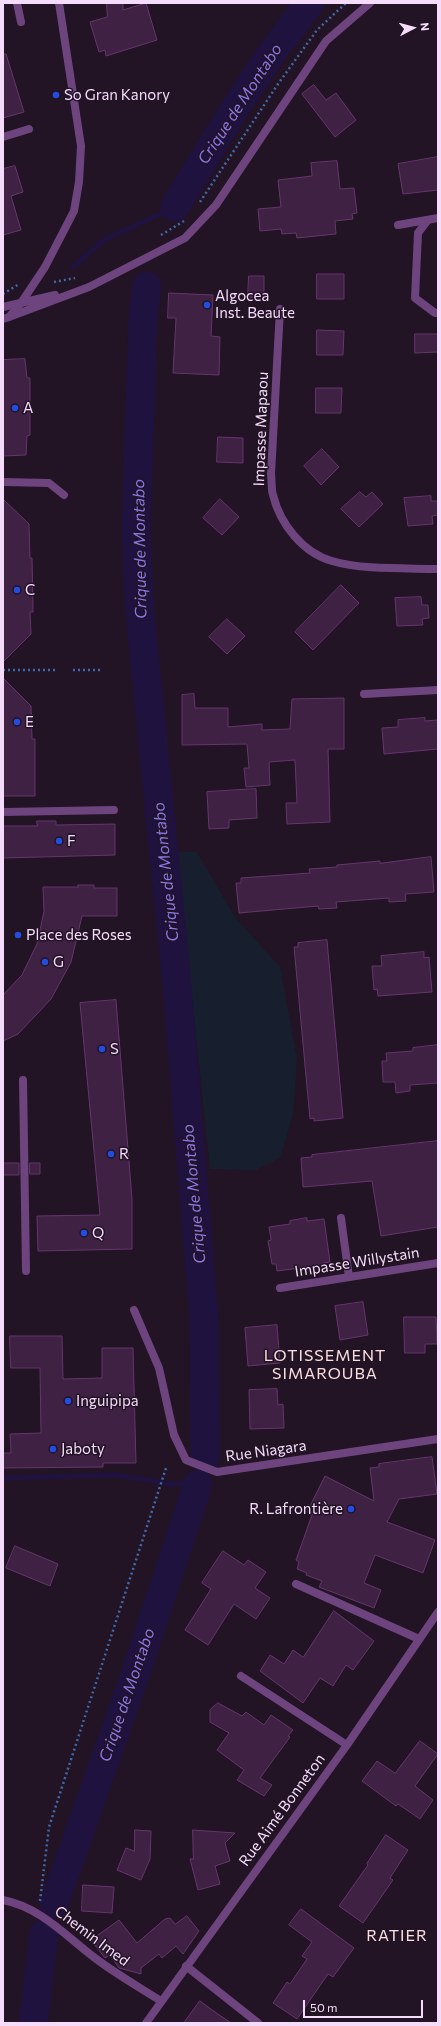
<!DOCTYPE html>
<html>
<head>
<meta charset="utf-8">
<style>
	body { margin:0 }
	#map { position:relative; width:441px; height:2026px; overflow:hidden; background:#221325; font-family:Commissioner,sans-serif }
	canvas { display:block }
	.frame { position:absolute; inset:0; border:4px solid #f4dcfa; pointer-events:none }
	.north { position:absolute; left:393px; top:8px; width:40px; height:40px; -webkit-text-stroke:3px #221325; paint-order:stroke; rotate:84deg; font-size:11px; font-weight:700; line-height:16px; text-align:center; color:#f4dcfa }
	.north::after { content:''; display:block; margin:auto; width:14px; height:18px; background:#f4dcfa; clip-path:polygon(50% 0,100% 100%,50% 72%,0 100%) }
	.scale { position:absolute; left:303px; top:2000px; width:120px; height:18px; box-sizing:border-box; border:2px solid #f4dcfa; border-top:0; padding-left:5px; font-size:12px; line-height:14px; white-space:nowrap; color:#f4dcfa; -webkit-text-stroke:3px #221325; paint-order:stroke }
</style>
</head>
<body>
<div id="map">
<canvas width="441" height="2026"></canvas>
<div class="frame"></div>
<div class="north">N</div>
<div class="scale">50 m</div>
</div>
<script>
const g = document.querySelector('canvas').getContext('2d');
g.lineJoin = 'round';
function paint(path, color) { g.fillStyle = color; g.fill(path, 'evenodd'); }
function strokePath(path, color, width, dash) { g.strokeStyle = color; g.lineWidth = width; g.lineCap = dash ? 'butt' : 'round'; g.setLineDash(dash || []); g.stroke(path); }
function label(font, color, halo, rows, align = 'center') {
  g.font = font + ' Commissioner,sans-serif'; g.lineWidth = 3; g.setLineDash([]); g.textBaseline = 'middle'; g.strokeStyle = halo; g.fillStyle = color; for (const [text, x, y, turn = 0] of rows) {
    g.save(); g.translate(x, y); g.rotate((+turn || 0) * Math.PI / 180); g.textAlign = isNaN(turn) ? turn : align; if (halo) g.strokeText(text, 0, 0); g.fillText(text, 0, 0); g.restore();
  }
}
const green = new Path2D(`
	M177,852H197L235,917L280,967L297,1059L293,1115L280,1158L256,1170L210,1169Z`);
const stream = new Path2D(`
	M73,267L104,240L175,207
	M3,1478L116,1475L169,1484H198`);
const river = new Path2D(`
	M175,207C217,138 259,65 310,3
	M147,286L143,316L136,532L140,613L177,984L204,1318L205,1457
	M54,1904L134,1678L198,1484
	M33,2023L44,1934`);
const building = new Path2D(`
	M107,3H123V10L146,3L157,40L106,56L105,50L99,52L90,22L107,17Z
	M3,54H6L24,112L3,118Z
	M314,85L326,100L336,93L356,120L335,137L302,94Z
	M438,157V190L403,194L398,164Z
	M337,161L340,189L354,188L357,213L352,214L353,219L335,221L336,234L297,238L296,233L282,234L281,229L260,231L258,209L281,207L278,180L312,176L311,163Z
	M15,166L23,192L11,196L21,230L3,235V169Z
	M317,274H344V299H317Z
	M249,276H264V298L248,297Z
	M169,293L213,295L211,336L220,337L219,375L173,373L176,318H168Z
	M317,330L344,331L343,355H317Z
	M415,334H438V352L415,353Z
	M25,359L27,378H30V435L27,436L26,455L3,456V360Z
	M316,388H342L341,413H316Z
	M218,437L243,438V463L217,462Z
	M322,449L339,467L321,485L304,466Z
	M360,492L366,497L372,492L383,504L359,527L341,509Z
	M431,496V501H438V515L432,516L433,524L408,526L404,498Z
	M3,499L29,524L30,558H32L33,606V612H30L31,634L3,662Z
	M220,499L239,517L222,535L203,518Z
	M341,585L359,603L313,650L295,632Z
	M421,597L422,605H428L429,618L422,619L423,625L397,626L395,598Z
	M227,619L245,636L227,654L209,637Z
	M3,678L31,706L32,739H35V796H3Z
	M194,694L195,708H228V727L262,724V730L290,729L292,699L344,698V749H328L330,822L287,824L286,803H297L295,760L269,762L270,785L246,787L244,768H249L247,744L182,745V695Z
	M425,718V721L438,720V749L384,754L382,728L398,727V720Z
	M256,789L257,818L229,820V828L209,829L207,792Z
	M37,821H56V825L115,824V855L3,858V826H37Z
	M431,857L434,892L405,894L406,901L389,902V898L336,902L337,908L319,909L318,906L239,913L236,883H241V878L310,873L309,869L337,867V865L380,861V863Z
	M78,885H94V888H117V916H82L71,962L51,999L18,1034L3,1041V995L22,975L37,944L44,911L43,887H78Z
	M327,940L343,1118L314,1121V1118L310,1119L294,947H298V943Z
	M424,952V958L429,957L432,992L378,996L377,989L374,990L372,966H382L381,956Z
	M116,1000L132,1199V1249L38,1251L37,1216L100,1215L80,1003Z
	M438,1045V1083L410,1085V1091L396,1093L395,1082H383L382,1061H387L386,1053L413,1051V1048Z
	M438,1141V1227L381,1236L372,1181L303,1187L301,1158L312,1157V1155Z
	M3,1163H19V1175H3Z
	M30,1163H40V1174H30Z
	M307,1218V1221L324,1219L330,1262L323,1263V1265L277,1271L276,1264H272L268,1241L271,1240L269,1227L290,1224V1221Z
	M363,1302L368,1335L340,1340L335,1306Z
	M404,1317H436L437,1344H425V1353H405Z
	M277,1325L280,1363L248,1366L245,1328Z
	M10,1336H62L63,1379L102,1378V1348H133L136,1463H103V1467L3,1468V1453H11L10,1434L41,1433L40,1368H11Z
	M277,1389L278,1405L283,1404L284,1428L250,1429L249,1390Z
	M432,1457L437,1494L399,1499L387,1522L435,1540L423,1573L375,1555L364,1583L381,1590L374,1608L319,1587L322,1581L306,1575L307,1573L297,1569L299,1562L296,1560L312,1515L307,1512L325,1476L374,1501L370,1468L379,1467V1464Z
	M15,1546L58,1564L50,1586L6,1568Z
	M223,1551L244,1565L248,1560L266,1572L255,1588L270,1598L256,1619L234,1604L208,1645L185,1630L211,1589L202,1583Z
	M334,1611L374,1641L353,1670L346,1665L333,1686L320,1678L303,1703L260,1671L270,1655L284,1664L293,1650L303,1657Z
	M218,1703L242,1716L246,1712L264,1725L271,1715L293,1730L288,1736L290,1737L260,1778L272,1785L264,1796L237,1780L244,1770L217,1750L229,1733L210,1722V1710Z
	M420,1741L438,1754L415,1786L433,1800L420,1819L398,1804L396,1806L362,1781L377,1761L395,1773Z
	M135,1830L151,1831L150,1859L141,1880L117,1870L126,1848L134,1851Z
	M193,1830L235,1833L225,1843L230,1861L215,1866L220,1884L198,1890L190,1859H193Z
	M386,1835L408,1850L390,1878L393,1880L363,1923L339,1906L368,1865L367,1864Z
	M83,1885L114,1887L112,1913L82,1911Z
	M301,1909L354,1948L333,1977L328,1974L297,2019L273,2003L287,1982L290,1984L307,1959L302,1956L312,1942L289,1925Z
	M187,1916L199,1931L183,1954L176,1946L162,1958L159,1954L141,1968V1974L119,1968L110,1955L105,1958L91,1940L119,1920L137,1943L165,1919L170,1918L175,1924Z
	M200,2001L215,2012L231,2023H184Z`);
const path = new Path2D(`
	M200,202L278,84L317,30L346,3
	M161,235L184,221
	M54,282L75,278
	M3,294L19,284
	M3,670H57
	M73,670H101
	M40,1901L49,1827L166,1468`);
const lane = new Path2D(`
	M17,3L21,22
	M3,137L29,129
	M427,221L418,233L415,298L435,313H438
	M3,307L55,295
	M9,317L89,287L185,238L216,205L326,41L370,3
	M364,694L438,690
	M23,1080L26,1271
	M341,1218L349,1277
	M3,1900C40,1907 66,1936 95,1958C116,1974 139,1987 161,2001`);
const street = new Path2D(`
	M398,225L438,218
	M280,309L271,474C272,481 271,489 273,495C280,524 303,553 332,561C361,570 406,568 438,569
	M3,319L9,317L21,303L45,267L74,211L79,182L81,146L59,3
	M3,482L49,483L64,495
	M3,812L114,810
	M280,1288L438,1263
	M134,1310L159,1368L174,1435L186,1460L217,1472L438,1439
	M296,1584L419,1639
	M241,1676L347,1745
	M186,1966L258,2023
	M146,2023L347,1745L438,1612`);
const markers = [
	[56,95,4,"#224de0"],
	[207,305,4,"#224de0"],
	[15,408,4,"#224de0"],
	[17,590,4,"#224de0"],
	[17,722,4,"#224de0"],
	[59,841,4,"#224de0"],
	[18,935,4,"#224de0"],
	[45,962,4,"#224de0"],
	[102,1049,4,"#224de0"],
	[111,1154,4,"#224de0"],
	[84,1233,4,"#224de0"],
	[68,1401,4,"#224de0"],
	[53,1449,4,"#224de0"],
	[351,1509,4,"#224de0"]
];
const poiNames = [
	["So Gran Kanory",64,95],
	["Algocea",215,296],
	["Inst. Beaute",215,313],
	["A",23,408],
	["C",25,590],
	["E",25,722],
	["F",67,841],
	["Place des Roses",26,935],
	["G",53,962],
	["S",110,1049],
	["R",119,1154],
	["Q",92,1233],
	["Inguipipa",76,1401],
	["Jaboty",61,1449],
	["R. Lafrontière",343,1509,"right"]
];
const streetNames = [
	["Impasse Mapaou",261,429,-88],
	["Impasse Willystain",357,1262,-9],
	["Rue Niagara",266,1451,-8],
	["Rue Aimé Bonneton",282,1810,-54],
	["Chemin Imed",92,1936,37]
];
const waterNames = [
	["Crique de Montabo",240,104,-57],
	["Crique de Montabo",140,549,-91],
	["Crique de Montabo",166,872,-96],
	["Crique de Montabo",194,1194,-95],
	["Crique de Montabo",127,1695,-71]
];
const neighbourhoodNames = [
	["LOTISSEMENT",325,1356],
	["SIMAROUBA",325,1374],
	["RATIER",397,1936]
];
paint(green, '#171f2e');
strokePath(stream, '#20123f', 5);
strokePath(river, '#20123f', 29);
paint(building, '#3f2144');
strokePath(building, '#65376c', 1);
strokePath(path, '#4169a9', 2.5, [2, 3]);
strokePath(lane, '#6d447e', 8);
strokePath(street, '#6d447e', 8);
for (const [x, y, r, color] of markers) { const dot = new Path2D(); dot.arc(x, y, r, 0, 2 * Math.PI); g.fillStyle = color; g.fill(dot); strokePath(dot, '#221325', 1.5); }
label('15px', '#f4dcfa', '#221325', poiNames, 'left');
label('15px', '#f4dcfa', '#221325', streetNames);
label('italic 16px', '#8778ec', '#221325', waterNames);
g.letterSpacing = '1px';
label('16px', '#fadfde', '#221325', neighbourhoodNames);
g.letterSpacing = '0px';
</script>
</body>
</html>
